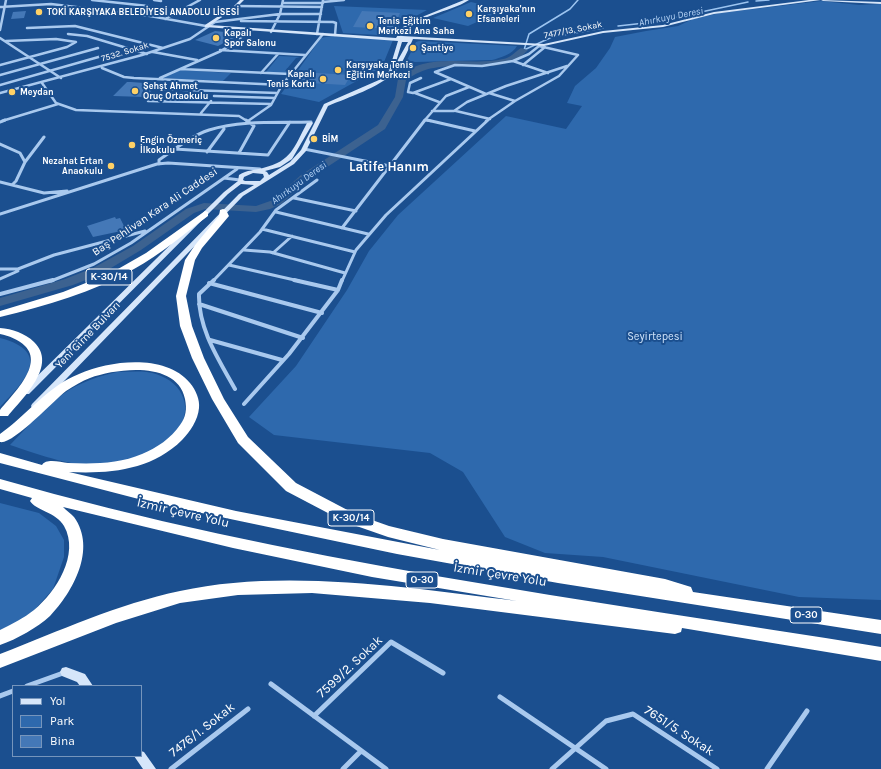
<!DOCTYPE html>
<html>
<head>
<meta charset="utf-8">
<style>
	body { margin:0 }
	#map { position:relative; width:881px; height:769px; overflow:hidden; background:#1b4f8f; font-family:Karla,sans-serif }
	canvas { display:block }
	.legend { position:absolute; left:12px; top:685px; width:130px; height:72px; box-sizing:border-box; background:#1b4f8f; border:1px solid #7695bc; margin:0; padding:5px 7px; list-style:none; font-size:12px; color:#fff }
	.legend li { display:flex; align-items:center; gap:8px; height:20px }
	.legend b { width:20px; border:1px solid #7695bc }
</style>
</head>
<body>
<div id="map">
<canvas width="881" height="769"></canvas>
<ul class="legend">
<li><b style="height:5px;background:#d6e6fa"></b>Yol</li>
<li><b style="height:11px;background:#2e69ad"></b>Park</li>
<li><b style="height:11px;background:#4478b7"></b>Bina</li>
</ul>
</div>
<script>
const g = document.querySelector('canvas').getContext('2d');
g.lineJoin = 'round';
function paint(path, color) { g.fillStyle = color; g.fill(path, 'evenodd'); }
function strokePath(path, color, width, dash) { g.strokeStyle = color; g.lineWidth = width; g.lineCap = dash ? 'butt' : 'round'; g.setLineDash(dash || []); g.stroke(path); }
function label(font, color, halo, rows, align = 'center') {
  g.font = font + ' Karla,sans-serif'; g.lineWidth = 4; g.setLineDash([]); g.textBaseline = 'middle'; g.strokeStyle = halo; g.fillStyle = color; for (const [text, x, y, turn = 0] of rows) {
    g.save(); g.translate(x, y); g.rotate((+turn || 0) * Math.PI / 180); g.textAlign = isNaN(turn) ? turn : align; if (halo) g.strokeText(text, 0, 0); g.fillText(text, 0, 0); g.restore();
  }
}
const green = new Path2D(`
	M821,1L859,5L881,4V600L799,597L603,557L545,553L505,537L463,472L430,453L274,435L249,417L296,366L347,290L369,251L398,215L506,116L566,129L582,106L567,103L575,86L596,68L610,48L615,37L646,31L678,26L693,19L720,13Z
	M471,2L504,10L468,26L433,18Z
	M334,6L427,10L416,16L401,20L395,36L343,33Z
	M331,36L393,40L384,62L380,68L319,102L281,94L321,38Z
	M419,41L517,46C513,54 500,58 492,60L415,62L407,60L416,42Z
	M279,56L300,57L296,58L285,71L289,72L288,74L266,72Z
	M180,70L231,73L223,81L161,78Z
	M0,338C54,352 24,382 0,407Z
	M117,372C130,372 144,370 156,374C184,383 195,410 175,434C162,450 137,460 117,464C85,472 40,455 10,445C47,407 62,384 117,372Z
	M0,503L39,513L56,526L64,540V557L53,589L30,615L0,634Z`);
const stream = new Path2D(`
	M756,1L769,0
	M618,26L654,22L748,2
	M524,50L552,37L603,28
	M524,50L529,34L570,9L578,0`);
const river = new Path2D(`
	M521,48L528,50C504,76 464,62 434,68C424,69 415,74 406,80L403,97L385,129L309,179L281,204L270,209L256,212L205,209L194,213L141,250L101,274L73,285L0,306V298L65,279L93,268L133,246L186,209L204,203L256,206L273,200L301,175L378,125L395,97L398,79C424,50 470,67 503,59C510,58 515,52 521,48Z`);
const building = new Path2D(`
	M59,8H64L63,15L50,16L51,9Z
	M26,11L24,18L11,19L13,12Z
	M362,11L400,13L393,29L353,27Z
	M215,31L235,33L238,36L218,46L195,40Z
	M300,72L351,75L345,85L294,82Z
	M127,82H131L158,84L145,97L113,96Z
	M115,217L116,219L120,218L126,230L93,237L87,226Z`);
const streetFar3 = new Path2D(`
	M92,0L148,6
	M154,0L161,1
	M323,2L344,0
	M283,3H323
	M236,6L322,7
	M0,7L51,4L150,16L206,26
	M165,19L200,0
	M241,21L333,22L336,23L335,35
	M27,28L75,26L163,48
	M0,30L6,0
	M271,32L280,14L283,0
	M68,34L87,36L147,54
	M317,34L323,0
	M0,38L61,78
	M220,50L305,55
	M153,52L197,60
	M0,65L67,47L76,42L56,39L6,41
	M523,65L545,47
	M102,68L124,77L134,78L282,85
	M180,69L290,74
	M435,72L455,65L482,66L513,61
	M435,72L486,94
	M261,73L278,54
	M0,75L98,48
	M160,78L221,51L252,30
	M421,78L410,83L408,92L413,93L451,79
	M42,83L56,103L76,110L239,116L247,121
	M0,85L116,52
	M159,89L277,93
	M0,93L142,55L190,39L215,22L280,14H321
	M415,93L439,102
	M489,93L515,101
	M214,96L275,98
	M148,101L271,104
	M432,111H454L467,102L506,86L567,66
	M456,111L490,119
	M201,113L211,101
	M425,120L431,121
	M2,121L58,104
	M248,121L271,105L282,85L323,34
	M424,121L446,96L469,87
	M486,121L515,101L559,76L578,55L539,46L529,54L513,61L548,73`);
const streetFar2 = new Path2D(`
	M427,120L475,131
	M0,122L5,120
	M0,144L20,153L25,162
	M175,149L268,155L290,122
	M304,149L390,166
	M207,152L224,129
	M239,153L254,126L246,120
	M159,164V160C175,149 191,136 209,130C242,120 278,123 311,122
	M224,178L240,180
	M0,182L44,193L67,191
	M12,185L16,181L25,162L44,137
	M294,198L356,211
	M276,212L368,234
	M0,214L157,164L168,163L260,169
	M342,228L425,120
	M262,229L355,252
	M244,250L270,252L345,273
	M273,253L292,236
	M229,265L299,281
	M0,269H18L54,255L145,231
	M0,279L18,271V269
	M51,281L94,264L131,243L237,169
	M213,281L260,232L276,210L317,180
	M342,281L356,250L386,215L488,120`);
const streetFar1 = new Path2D(`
	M214,280L199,294C198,329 219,360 235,389
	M294,280L338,290
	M209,283L322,313
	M0,294L53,280
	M199,304L303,338
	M210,340L282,360
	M244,404L289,354L338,290L342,280`);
const street = new Path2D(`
	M271,684L386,769
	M27,686L66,672
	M0,696L13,691
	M500,697L606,769
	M314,716L391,642L443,673
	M171,769L248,709
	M343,769L361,751
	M552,769L606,721L633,714L717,769
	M767,769L807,711`);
const secondary = new Path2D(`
	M240,0H244L236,8L210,25L396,38L403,27L417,19L464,0H469C449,13 416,14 402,36L544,44L603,31L663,25L714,12L809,0H821L714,14L663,27L603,33L544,46L413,39C408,50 403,63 395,72C378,88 349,97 328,106L306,151L294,164L243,196L38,408H32L31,406L32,404L239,194L254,185L241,184L228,194L29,394H23L22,392L23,390L224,192L238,181L239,175C247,170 255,170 263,168C292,161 294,147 307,123L312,122L313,123L292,159L280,167L265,171L267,172L269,175L290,162L301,150L324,104L379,80L394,66L390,70L386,69L391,64L398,41L205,27V25L234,6ZM402,42H408L395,65ZM253,173L263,174L264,177L260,181H245L243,180L244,177Z
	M821,0L881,2V4L823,1Z
	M66,667L85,674L93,686H80L77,682L62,676L60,672L62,668Z
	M141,751L144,752L156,769H143L134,756H141Z`);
const highway = new Path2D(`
	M223,209L226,210L229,216L202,248L195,260L186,296L192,326L204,358L224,399L248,437L296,483L355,514L389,526L443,539L665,579L691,587L693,592L881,620V634L558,583L397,554L154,503L0,463V453L42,465C46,458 60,462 68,463C93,464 119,464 142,454C157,448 171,438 180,425C186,417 187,409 185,399C177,361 118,368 90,378C82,381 74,386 66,391C54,400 13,445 0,442V434C27,415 48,386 79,374C111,360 166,354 190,383C196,390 200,400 199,408C198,420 190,432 182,440C152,470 110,474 69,472L236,511L440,550L388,537L345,522L286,491L238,443L212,399L192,358L180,326L176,296L185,260L195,245L219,216L220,210Z
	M205,211L208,212V216C184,234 161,254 134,269C93,292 46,306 0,317V311L63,292L111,273L146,253Z
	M0,328C12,329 25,333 34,342C58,365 23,398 8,416H0V410C12,395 44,365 25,346C18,339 9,336 0,334Z
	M0,479C288,562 586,599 881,647V661L682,628L681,632L675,634L430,603L312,593L238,595L180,603L116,623L0,668V654C59,631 118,604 180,591C284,568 412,588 517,601L372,577L233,548L63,507C66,510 71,514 74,517C97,549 73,592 50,616C37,628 17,639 0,645V630C12,624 24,618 34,610C56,592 80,554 64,526C56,512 35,510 30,501L32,498L0,489Z`);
const markers = [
	[39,12,4,"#ffd166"],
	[469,14,4,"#ffd166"],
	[370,26,4,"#ffd166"],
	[216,38,4,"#ffd166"],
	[413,48,4,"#ffd166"],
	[338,70,4,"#ffd166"],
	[323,79,4,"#ffd166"],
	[135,91,4,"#ffd166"],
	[12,92,4,"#ffd166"],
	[314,139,4,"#ffd166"],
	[132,145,4,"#ffd166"],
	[111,166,4,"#ffd166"]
];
const farPoinames = [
	["Karşıyaka'nın",477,9],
	["Efsaneleri",477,19],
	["TOKİ KARŞIYAKA BELEDİYESİ ANADOLU LİSESİ",47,12],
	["Tenis Eğitim",378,21],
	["Merkezi Ana Saha",378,31],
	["Kapalı",224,33],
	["Spor Salonu",224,43],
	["Şantiye",421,48],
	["Karşıyaka Tenis",346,65],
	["Eğitim Merkezi",346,75],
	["Kapalı",315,74,"right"],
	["Tenis Kortu",315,84,"right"],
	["Şehşt Ahmet",143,86],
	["Oruç Ortaokulu",143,96],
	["Meydan",20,92],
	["BİM",322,139],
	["Engin Özmeriç",140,140],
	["İlkokulu",140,150],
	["Nezahat Ertan",103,161,"right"],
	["Anaokulu",103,171,"right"]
];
const farStreetnames = [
	["7477/13. Sokak",573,30,-11],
	["7532. Sokak",125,52,-17]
];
const farWaternames = [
	["Ahırkuyu Deresi",671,17,-11],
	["Ahırkuyu Deresi",299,183,-36]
];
const shields = [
	[109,277,46],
	[351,518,46],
	[422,580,32],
	[806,615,32]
];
const shieldNames = [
	["K-30/14",109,277],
	["K-30/14",351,518],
	["O-30",422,580],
	["O-30",806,615]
];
const streetNames = [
	["Baş Pehlivan Kara Ali Caddesi",155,212,-34],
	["Yeni Girne Bulvarı",88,335,-46]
];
const parkNames = [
	["Seyirtepesi",655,337]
];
const farDistrictnames = [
	["Latife Hanım",389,167]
];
const nearStreetnames = [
	["İzmir Çevre Yolu",183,513,13],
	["İzmir Çevre Yolu",500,575,9],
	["7599/2. Sokak",350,667,-43],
	["7476/1. Sokak",202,730,-38],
	["7651/5. Sokak",679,731,33]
];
paint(green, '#2e69ad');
strokePath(stream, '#9cc4f0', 1.5);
paint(river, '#3c6290');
paint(building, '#4478b7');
strokePath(streetFar3, '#a9c9ee', 2.5);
strokePath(streetFar2, '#a9c9ee', 3);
strokePath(streetFar1, '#a9c9ee', 4);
strokePath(street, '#a9c9ee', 5);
paint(secondary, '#d6e6fa');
paint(highway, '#fff');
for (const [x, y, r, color] of markers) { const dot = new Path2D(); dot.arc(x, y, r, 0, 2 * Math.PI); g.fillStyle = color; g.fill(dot); strokePath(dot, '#1b4f8f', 1.5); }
label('bold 9px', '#fff', '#1b4f8f', farPoinames, 'left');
label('9px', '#fff', '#1b4f8f', farStreetnames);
label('italic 10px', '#b5d3f5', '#1b4f8f', farWaternames);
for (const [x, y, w] of shields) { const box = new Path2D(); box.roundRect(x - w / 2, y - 8, w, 16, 3); g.fillStyle = '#1b4f8f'; g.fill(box); strokePath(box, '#fff', 1); }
label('bold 10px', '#fff', null, shieldNames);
label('11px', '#fff', '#1b4f8f', streetNames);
label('11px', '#cfe3fa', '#1b4f8f', parkNames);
label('bold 13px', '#fff', '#1b4f8f', farDistrictnames);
label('13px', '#fff', '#1b4f8f', nearStreetnames);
</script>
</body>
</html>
